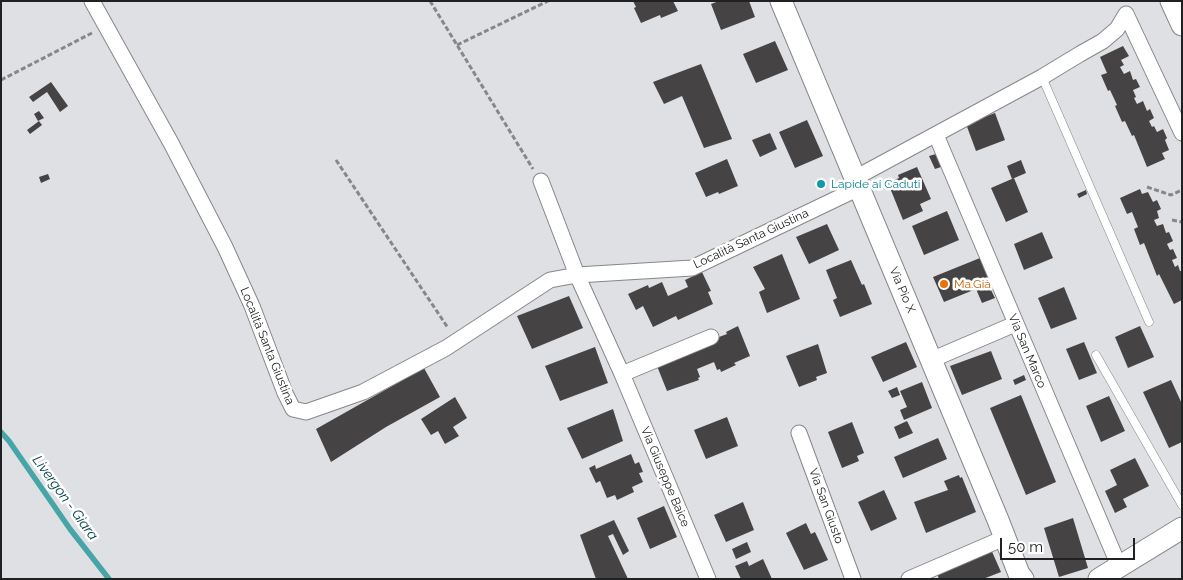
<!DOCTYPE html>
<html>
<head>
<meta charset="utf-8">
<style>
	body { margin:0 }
	#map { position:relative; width:1183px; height:580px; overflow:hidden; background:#dee0e4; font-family:Raleway,sans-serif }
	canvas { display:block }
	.frame { position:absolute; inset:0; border:2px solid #202122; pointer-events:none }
	.scale { position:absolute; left:1000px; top:538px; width:135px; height:22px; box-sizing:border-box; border:2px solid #202122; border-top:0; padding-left:6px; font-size:15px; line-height:18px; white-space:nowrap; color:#202122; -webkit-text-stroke:4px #fff; paint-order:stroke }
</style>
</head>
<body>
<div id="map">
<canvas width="1183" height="580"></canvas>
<div class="frame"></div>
<div class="scale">50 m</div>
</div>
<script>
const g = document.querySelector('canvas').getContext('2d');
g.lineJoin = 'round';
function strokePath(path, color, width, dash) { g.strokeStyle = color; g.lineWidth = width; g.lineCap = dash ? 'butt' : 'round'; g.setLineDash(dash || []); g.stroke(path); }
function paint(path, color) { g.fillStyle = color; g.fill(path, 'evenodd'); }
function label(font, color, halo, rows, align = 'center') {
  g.font = font + ' Raleway,sans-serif'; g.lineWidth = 5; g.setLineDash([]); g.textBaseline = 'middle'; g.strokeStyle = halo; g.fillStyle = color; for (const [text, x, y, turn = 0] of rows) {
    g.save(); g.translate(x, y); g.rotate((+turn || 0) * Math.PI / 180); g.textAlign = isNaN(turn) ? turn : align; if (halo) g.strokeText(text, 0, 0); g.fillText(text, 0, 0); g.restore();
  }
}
const stream = new Path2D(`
	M1,432L9,441L70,529L109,579`);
const building = new Path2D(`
	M633,1H673L678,11L661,18L660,15L641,23L634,8L636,7Z
	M719,1H749L755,17L721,30L711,4Z
	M775,41L788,70L756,83L743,54Z
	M1123,46L1129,56L1121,60L1124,65L1120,67L1124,74L1130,71L1133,80L1136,79L1140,87L1133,90L1136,97L1134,98L1137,104L1143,101L1147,111L1150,109L1154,118L1149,121L1152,127L1154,126L1157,132L1163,129L1167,138L1165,140L1169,150L1162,153L1165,159L1147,167L1134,135L1132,136L1125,121L1122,122L1115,106L1117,105L1110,90L1108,91L1101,75L1107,73L1100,57Z
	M701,64L732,139L704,148L682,96L664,104L653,82Z
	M51,82L68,106L60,112L47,92L33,102L29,97Z
	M39,111L44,118L38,121L34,114Z
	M995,113L1005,140L976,151L966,124Z
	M807,120L823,156L795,168L779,132Z
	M39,121L42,125L30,134L27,130Z
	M770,133L777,149L760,157L752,140Z
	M936,154L941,167L935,169L929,156Z
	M727,159L738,186L719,194L718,192L706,197L695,173Z
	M1021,160L1026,173L1012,179L1007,166Z
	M917,167L931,199L920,204L923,211L903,220L888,183L899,178L898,175Z
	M48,174L50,179L41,183L39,177Z
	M1014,178L1028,212L1006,222L991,188Z
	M1140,189L1142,194L1148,192L1153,202L1157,200L1161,209L1157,211L1159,218L1154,220L1157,226L1163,224L1166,233L1169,232L1173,241L1167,244L1170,250L1173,249L1177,258L1172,260L1175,267L1178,265L1180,271H1182V300L1174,304L1159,274L1157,276L1144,243L1140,245L1134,229L1138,227L1132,212L1127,214L1120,198Z
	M1086,190L1087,194L1079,198L1077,194Z
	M947,211L959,240L924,255L912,226Z
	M827,224L839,250L809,264L796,237Z
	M1042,232L1053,258L1024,270L1014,244Z
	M782,254L800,299L767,313L759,292L765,289L753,267Z
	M980,258L990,283L988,284L995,298L982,303L976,289L944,302L933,277Z
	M851,260L862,285L864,284L872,304L840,317L833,300L837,298L826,270Z
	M702,272L711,291L708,292L713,304L678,320L676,316L653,327L643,306L636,310L628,294L648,285L649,288L662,282L668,296L688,287L685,280Z
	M1064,287L1077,319L1051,329L1038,298Z
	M569,296L583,328L532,349L517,316Z
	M738,326L750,356L734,363L736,365L721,372L720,369L717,370L714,362L697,369L700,377L698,378L699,380L667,391L655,361L727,334L726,332Z
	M1140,326L1154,357L1128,368L1115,337Z
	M906,342L917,367L883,382L871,357Z
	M1084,342L1097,373L1079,380L1066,349Z
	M818,344L827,373L816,377L817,380L799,387L786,356Z
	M595,347L608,383L560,401L545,366Z
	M991,351L1002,379L962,395L950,366Z
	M424,368L440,397L386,427L331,462L316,429Z
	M1024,375L1026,380L1015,385L1013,380Z
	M1171,380L1182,404V442L1169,448L1143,392Z
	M922,382L932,408L904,420L900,410L907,407L900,391Z
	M897,387L900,395L892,398L888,391Z
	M1021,395L1056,482L1026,495L990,408Z
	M1109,396L1125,431L1101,442L1086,406Z
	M455,397L467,418L453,427L459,436L445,444L438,431L431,435L421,419Z
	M613,409L623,441L582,459L567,428Z
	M727,417L738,446L706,459L694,430Z
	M907,421L913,433L899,439L894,427Z
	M852,422L864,453L857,456L859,461L842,468L828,432Z
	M938,438L947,459L903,478L894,457Z
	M631,454L635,464L639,462L643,472L639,473L643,482L632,487L634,492L617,500L615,495L607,498L600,481L596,483L589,468L595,465L596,469Z
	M1135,458L1149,486L1123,499L1127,507L1115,513L1105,491L1117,485L1110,470Z
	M959,475L960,478L962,477L976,512L926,533L914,502L948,490L944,481Z
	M884,490L897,519L871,531L858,502Z
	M743,502L754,530L726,542L714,515Z
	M664,506L677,537L650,549L637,518Z
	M1073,518L1088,568L1059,577L1044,528Z
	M614,520L629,551L623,555L613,534L608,536L628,579H596L580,535Z
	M806,523L811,534L815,532L828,560L804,570L786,533Z
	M747,542L751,552L736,559L732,549Z
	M990,547L1001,572L983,579H939L936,571Z
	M763,559L772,579H741L735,566L747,561L749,566Z`);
const path = new Path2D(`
	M430,1L533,169
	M457,45L548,1
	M1,80L92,33
	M336,160L448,328
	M1147,187L1171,195L1182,190
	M1172,220L1182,222`);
const lane = new Path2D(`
	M1042,77L1149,322
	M1096,355L1182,505`);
const street = new Path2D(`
	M92,1L171,143L225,247L252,306L285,393L293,409L306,412L363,392L446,348L550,280L577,275L692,268L859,188
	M936,135L1119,566
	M855,178L1042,77L1080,54L1103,41L1117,29L1126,14L1182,133
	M541,181L577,275L622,374L708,579
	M931,360L1015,324
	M622,374L711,337
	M799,433L853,579
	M909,579L1004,538`);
const secondary = new Path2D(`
	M781,1L998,520L1019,574L1023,579
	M1171,1L1182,25
	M1099,579L1182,528`);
const markers = [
	[821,184,5,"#0f9aa8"],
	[944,284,5,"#e8710a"]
];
const cultureNames = [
	["Lapide ai Caduti",831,184]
];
const streetNames = [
	["Località Santa Giustina",751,239,-25],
	["Via Pio X",902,290,67],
	["Località Santa Giustina",267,346,68],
	["Via San Marco",1027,351,67],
	["Via Giuseppe Baice",665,477,67],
	["Via San Giusto",826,506,70]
];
const foodNames = [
	["Ma.Già",954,284]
];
const waterNames = [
	["Livergon - Giara",65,498,54]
];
strokePath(stream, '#46a5a7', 5.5);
paint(building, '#464345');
strokePath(lane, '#85878a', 9);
strokePath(street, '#85878a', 17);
strokePath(secondary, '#85878a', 23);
strokePath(path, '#858789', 3, [5, 2.5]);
strokePath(lane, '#fff', 8);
strokePath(street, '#fff', 15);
strokePath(secondary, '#fff', 21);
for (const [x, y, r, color] of markers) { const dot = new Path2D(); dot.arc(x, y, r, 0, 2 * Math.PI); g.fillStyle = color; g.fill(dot); strokePath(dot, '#fff', 2); }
label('12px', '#0d838f', '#fff', cultureNames, 'left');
label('12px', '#202122', '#fff', streetNames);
label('12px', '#c56008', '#fff', foodNames, 'left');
label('italic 14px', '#024445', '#fff', waterNames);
</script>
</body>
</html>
